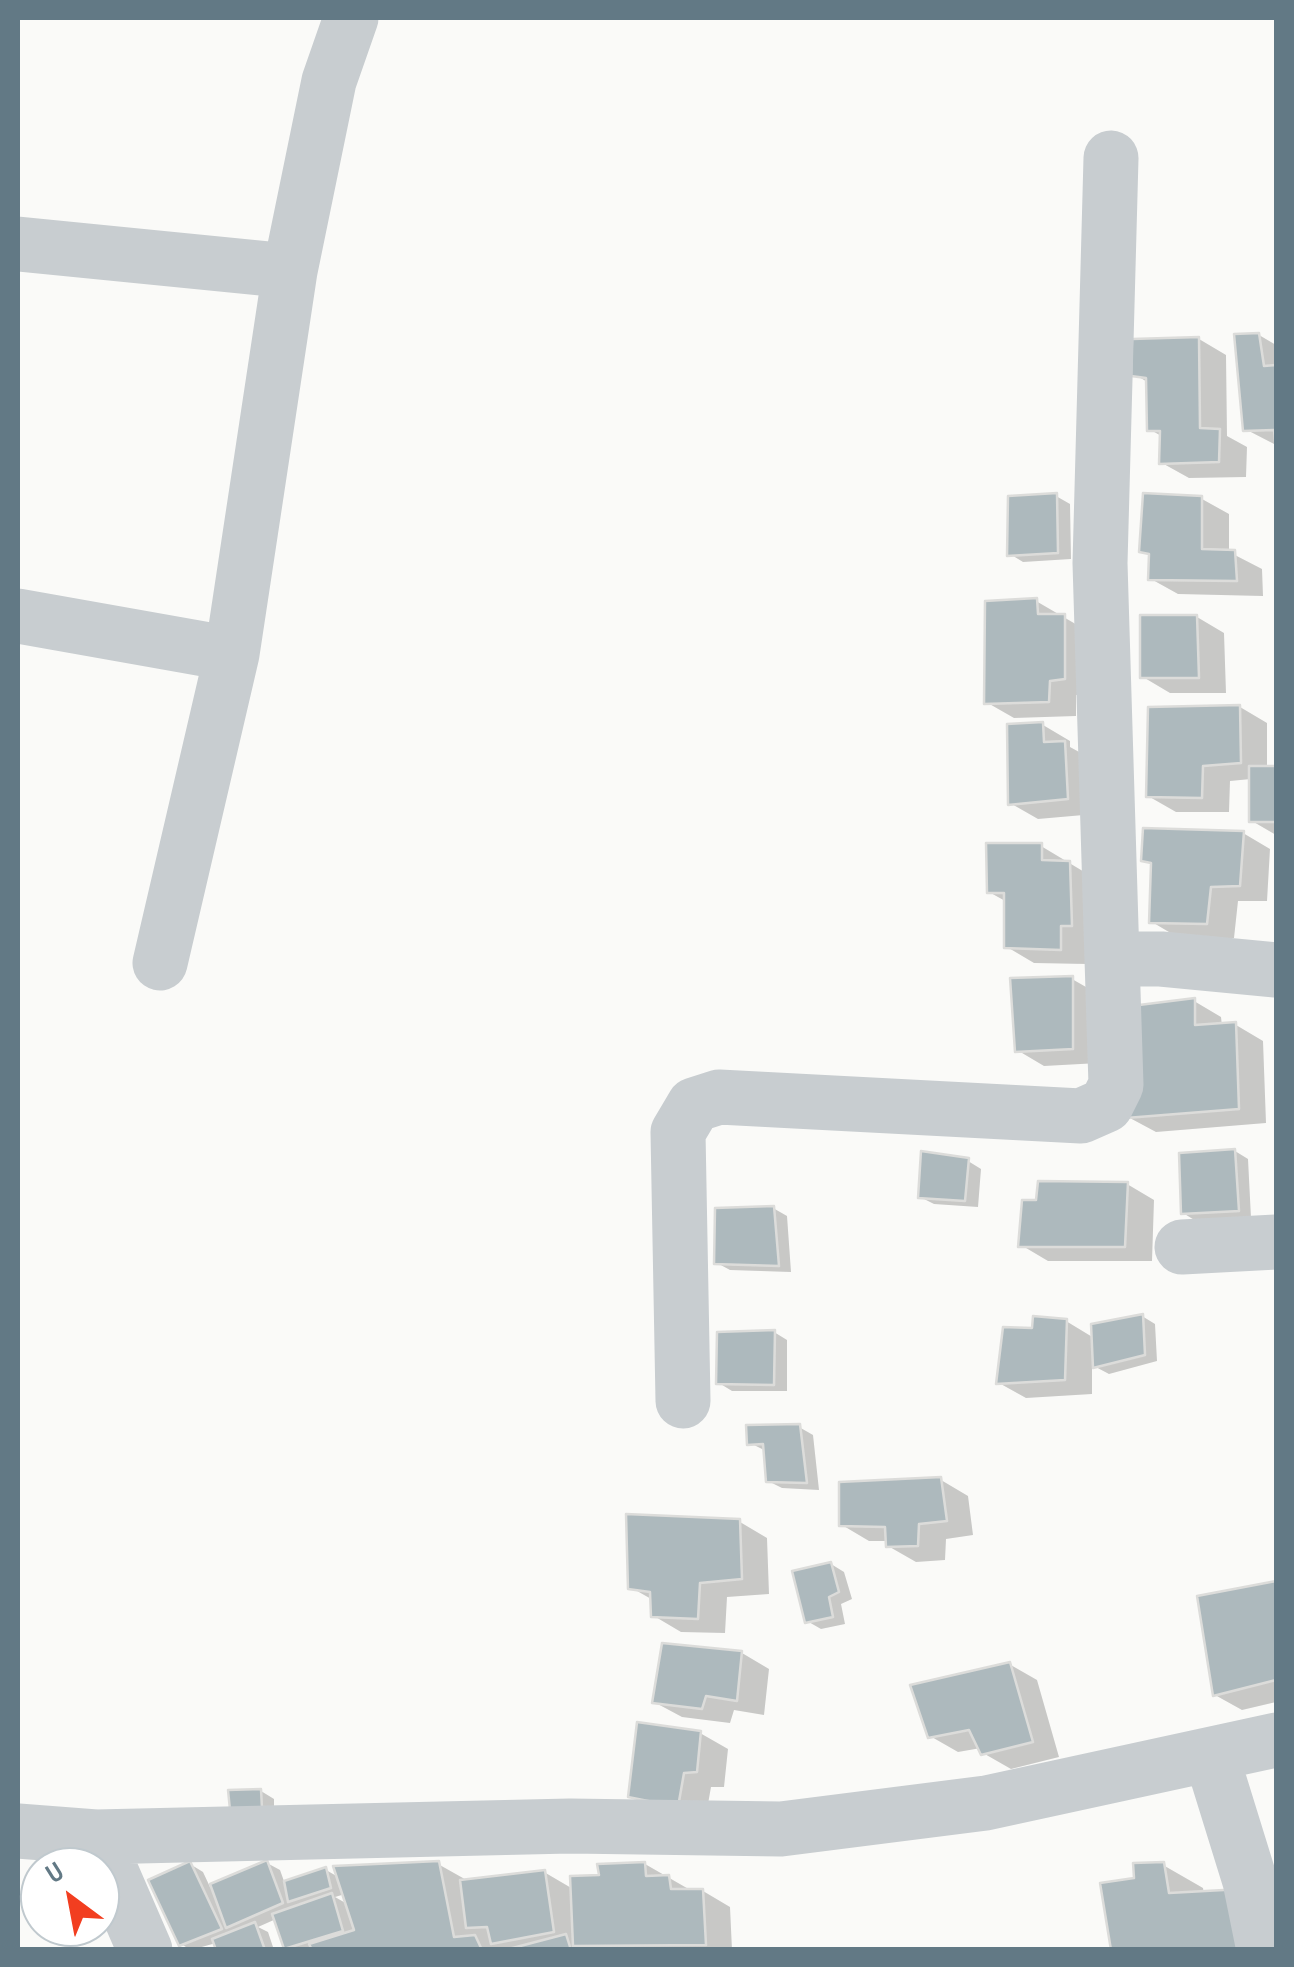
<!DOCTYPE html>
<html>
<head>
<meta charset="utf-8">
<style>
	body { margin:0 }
	#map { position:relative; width:1294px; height:1967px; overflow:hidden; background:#fafaf8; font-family:"Sofia Sans Condensed",sans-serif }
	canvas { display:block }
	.frame { position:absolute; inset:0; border:20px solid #627985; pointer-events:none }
	.north { position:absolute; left:20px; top:1847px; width:100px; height:100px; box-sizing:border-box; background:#fff; border:2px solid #c0c9ce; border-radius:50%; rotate:328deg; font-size:28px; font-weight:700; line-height:40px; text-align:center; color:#627985 }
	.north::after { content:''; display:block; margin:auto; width:35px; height:45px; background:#f23e20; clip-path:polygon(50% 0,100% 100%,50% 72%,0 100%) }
</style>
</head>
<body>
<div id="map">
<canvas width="1294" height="1967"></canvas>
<div class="frame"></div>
<div class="north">U</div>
</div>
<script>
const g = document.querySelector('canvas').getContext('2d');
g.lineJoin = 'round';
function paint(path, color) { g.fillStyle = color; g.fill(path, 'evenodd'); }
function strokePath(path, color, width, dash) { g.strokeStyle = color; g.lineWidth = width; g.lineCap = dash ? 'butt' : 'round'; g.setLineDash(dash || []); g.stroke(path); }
const shadow = new Path2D(`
	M1259,335L1276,345V445L1245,429Z
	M1199,339L1226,355L1227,436L1247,447L1246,477L1189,478L1162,463L1163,437L1149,429V383L1134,374Z
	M1056,496L1070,504L1071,559L1023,562L1010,554Z
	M1202,499L1229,514V552L1262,569L1263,596L1178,594L1151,579L1152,556L1142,551Z
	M1036,601L1091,633L1092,693L1076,695V716L1014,718L986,702Z
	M1197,617L1224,633L1226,693H1170L1143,677Z
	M1240,707L1267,723V768H1276V835L1252,821L1251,779L1230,781L1229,812H1176L1148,796Z
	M1043,725L1070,741V747L1092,759L1095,814L1038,819L1010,803Z
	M1243,833L1270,849L1267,901H1238L1234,938H1179L1152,922L1154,865L1143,859Z
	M1041,846L1096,879L1087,964L1034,963L1007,947V902L989,892Z
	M1072,979L1100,995L1099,1063L1044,1066L1017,1050Z
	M1194,1001L1221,1017L1222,1026L1236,1025L1263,1041L1266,1123L1156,1132L1128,1117Z
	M1235,1151L1248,1159L1251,1218L1196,1221L1183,1213Z
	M968,1161L981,1169L978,1207L934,1204L920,1197Z
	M1127,1184L1154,1200L1152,1261H1048L1021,1245Z
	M773,1208L787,1216L791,1272L730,1270L717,1263Z
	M1142,1316L1155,1324L1157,1361L1109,1374L1092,1365V1394L1026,1398L999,1383L1066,1321L1094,1338Z
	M774,1332L787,1340V1391H732L719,1383Z
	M799,1427L813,1435L819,1490L782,1488L768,1481L766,1451L750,1443Z
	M941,1480L968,1496L973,1535L946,1539L945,1560L916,1562L888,1546V1541H869L842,1525Z
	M740,1522L767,1538L769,1594L727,1597L725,1633L681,1632L654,1616L653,1600L630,1587Z
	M831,1564L844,1572L852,1599L841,1604L845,1624L821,1629L807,1621Z
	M1276,1583V1702L1242,1710L1215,1695L1199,1598Z
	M742,1653L769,1669L764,1715L734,1710L730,1723L682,1717L654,1702Z
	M1009,1664L1037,1680L1059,1757L1011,1769L983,1753L981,1748L958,1752L930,1736Z
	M700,1733L728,1749L724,1787H711L705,1821L658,1811L631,1795Z
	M261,1791L274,1799V1815L246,1816Z
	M267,1863L280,1870L285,1884L326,1870L340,1878L438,1864L470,1882L544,1872L573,1889L645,1864L692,1891H703L730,1907L732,1950H289L276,1919L258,1927L268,1932L274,1950H219L216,1943L191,1950L181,1944L190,1864L203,1872L210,1887ZM345,1894L349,1905L335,1897Z
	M1163,1865L1203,1888L1204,1894L1276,1950L1137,1880Z`);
const building = new Path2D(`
	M1259,333L1264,366L1276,365V451L1274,430L1243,431L1234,334Z
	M1199,337L1200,428L1220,429L1219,462L1159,464L1160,431H1147L1146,378L1131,376L1132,339Z
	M1057,493L1058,553L1007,556L1008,496Z
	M1143,493L1202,496V549L1235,550L1237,581L1148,580L1149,554L1139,552Z
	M1037,598L1038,614H1065V679L1050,681L1049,702L984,704L985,601Z
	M1140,615H1197L1199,678H1140Z
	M1240,705L1241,763L1203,766L1202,798L1146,797L1148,707Z
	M1043,722L1044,742L1065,741L1068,799L1008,805L1007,724Z
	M1249,766H1276V822H1249Z
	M1143,828L1244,831L1240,886L1211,887L1207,924L1149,923L1151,863L1141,861Z
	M986,843H1042V860L1070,861L1072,926H1061V950L1004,948V893H987Z
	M1073,976V1049L1015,1052L1010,978Z
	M1195,998V1025L1236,1022L1239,1109L1126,1118L1131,1006Z
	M1235,1149L1239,1211L1181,1214L1179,1153Z
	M921,1151L969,1158L965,1201L918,1198Z
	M1038,1181L1128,1182L1125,1247H1018L1022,1200H1036Z
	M774,1206L779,1266L714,1264L715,1208Z
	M1143,1314L1145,1355L1093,1368L1091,1324Z
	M1033,1316L1067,1319L1065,1380L996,1384L1003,1327L1032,1328Z
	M775,1330L774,1385L716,1384L717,1332Z
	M800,1424L807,1483L766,1482L763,1444L747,1445L746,1425Z
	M941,1477L947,1521L919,1524L918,1546L886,1547L885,1527L839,1526V1482Z
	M626,1514L740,1519L742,1579L700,1583L698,1619L651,1617L650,1592L628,1589Z
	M831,1562L839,1592L829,1597L833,1617L805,1623L792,1571Z
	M1276,1581V1680L1213,1696L1197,1596Z
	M662,1643L742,1651L737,1701L706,1696L702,1709L652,1703Z
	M1010,1662L1033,1742L981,1755L969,1730L928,1738L910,1685Z
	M637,1722L701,1731L697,1772L684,1773L678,1807L628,1797Z
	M261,1789L262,1809L230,1810L228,1790Z
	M267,1860L283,1903L226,1928L210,1884Z
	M190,1861L222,1929L179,1946L148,1880Z
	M439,1861L454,1937L475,1935L482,1950H312L309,1944L354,1930L333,1866Z
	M645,1862L646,1876L669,1875L671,1889H703L706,1945L573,1946L570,1876L599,1875L597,1864Z
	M1164,1862L1169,1893L1242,1889L1252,1950H1111L1100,1883L1134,1878L1133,1863Z
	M326,1867L331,1888L288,1902L284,1881Z
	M545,1870L554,1932L491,1944L487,1927L466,1928L460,1880Z
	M332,1893L343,1931L284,1949L272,1914Z
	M255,1922L265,1950H216L212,1939Z
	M566,1934L571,1950H505Z`);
const minor = new Path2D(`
	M1111,158L1100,563L1112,959
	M18,244L290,271
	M18,616L232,654L290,271L329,81L351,18
	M160,963L232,654
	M1182,1247L1276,1242
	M683,1401L678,1132L694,1105L719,1097L1081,1116L1106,1105L1116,1085L1112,959H1161L1276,970
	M1211,1755L1250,1881L1264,1950
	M18,1831L96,1837L570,1826L781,1829L986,1803L1276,1740
	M96,1837L145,1950`);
paint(shadow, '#0003');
paint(building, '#adb9bd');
strokePath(building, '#dcdcda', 2.5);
strokePath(minor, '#c8cdd0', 55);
</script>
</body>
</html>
